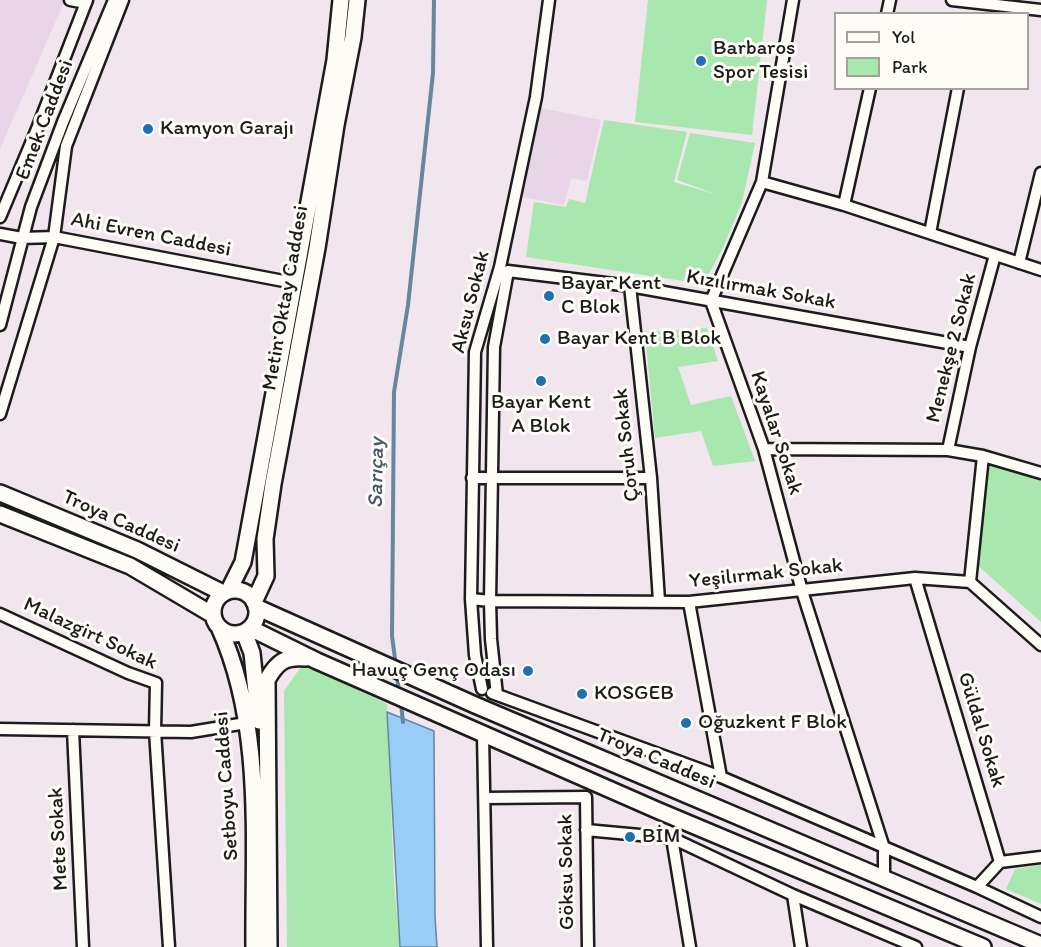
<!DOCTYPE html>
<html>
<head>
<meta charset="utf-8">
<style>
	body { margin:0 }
	#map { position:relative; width:1041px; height:947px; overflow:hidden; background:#f1e5ee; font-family:Itim,sans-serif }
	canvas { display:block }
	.legend { position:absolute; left:834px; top:12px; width:195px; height:78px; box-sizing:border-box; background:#fdfcf7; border:2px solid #a3a29f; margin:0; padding:8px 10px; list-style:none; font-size:18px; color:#1c1c1c }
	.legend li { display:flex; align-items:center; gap:12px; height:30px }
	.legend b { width:30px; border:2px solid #a3a29f }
</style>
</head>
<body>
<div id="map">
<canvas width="1041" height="947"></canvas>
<ul class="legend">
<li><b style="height:8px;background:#fdfcf7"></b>Yol</li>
<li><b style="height:16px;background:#a8e7ae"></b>Park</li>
</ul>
</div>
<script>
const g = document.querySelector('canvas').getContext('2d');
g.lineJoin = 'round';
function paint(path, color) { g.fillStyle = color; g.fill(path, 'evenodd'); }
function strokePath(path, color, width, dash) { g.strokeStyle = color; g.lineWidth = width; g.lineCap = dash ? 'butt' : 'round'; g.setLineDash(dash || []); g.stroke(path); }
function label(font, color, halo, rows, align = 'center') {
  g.font = font + ' Itim,sans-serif'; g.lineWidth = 6; g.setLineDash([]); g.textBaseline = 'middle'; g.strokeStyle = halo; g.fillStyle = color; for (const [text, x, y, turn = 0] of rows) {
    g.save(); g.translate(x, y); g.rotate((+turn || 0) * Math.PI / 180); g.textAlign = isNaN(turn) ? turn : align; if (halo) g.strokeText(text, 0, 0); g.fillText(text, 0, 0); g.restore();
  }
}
const built = new Path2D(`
	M0,0H65L0,149Z
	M535,107L601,120L587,181L571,178L564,205L518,196Z`);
const green = new Path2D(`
	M648,0H767L752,135L635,122Z
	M604,120L687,132L674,182L718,195L677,180L690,133L755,143L742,202L723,248L703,284L526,257L534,202L566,207L569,199L585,203Z
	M707,328L718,361L678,367L691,405L731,396L755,461L713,466L701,431L655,438L645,332Z
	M988,464L1041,481V622L975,563Z
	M303,664L387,704L394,882L400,947H287L284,691Z
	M1041,865V904L1006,889L1015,869Z`);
const water = new Path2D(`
	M387,712L434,731L435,916L437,947H400Z`);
const stream = new Path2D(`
	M396,666L392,636L394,392L408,305L433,73L434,0
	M397,676L399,692
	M401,703L403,722`);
const street = new Path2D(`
	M70,0L86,3
	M793,0L762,182L711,301L764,449L802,591L884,848V880
	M952,0L1041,10
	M887,14L890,0
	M762,182L844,205L1041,270
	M844,205L870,88
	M0,217L37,129L87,0
	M930,233L958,88
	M0,234L22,238L54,237L294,283
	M1019,263L1041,173
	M630,286L651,478L659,601
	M0,325L31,207L63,122L114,0
	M0,414L54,237L66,146L123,0
	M764,449L948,450L983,456L1041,473
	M948,450L970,347L995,255
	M472,478H651
	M915,578L1000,862L977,887
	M970,582L983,456
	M471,599L490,601L689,602L915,578L970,582L1041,645
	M689,602L721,777
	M0,614L128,673L156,683L155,731L169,947
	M482,689L475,655L471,599L475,352L500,267L536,97L549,0
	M492,693L721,777L977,887L1041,917
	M497,695L491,639L490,601L494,347L508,271L630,286L970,347
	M0,729L191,732L246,723
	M73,730L83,947
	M483,734L487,947
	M485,798L586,797L588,947
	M586,830L672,838L793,895L916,947
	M672,838L690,947
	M1000,862L1041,857
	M793,895L801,947`);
const secondary = new Path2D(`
	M0,493L137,550L223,593
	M0,514L130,566L213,615
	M229,590L243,562L335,60L341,0
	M213 612a22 22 0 1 1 44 0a22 22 0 1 1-44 0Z
	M254,602L266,576L265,539L273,484L317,248L336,125L353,37L357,0
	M256,607L475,705L1041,945
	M219,627C264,726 253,841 254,947
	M250,628L317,661L659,811L983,947
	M244,632L252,653L259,721
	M269,947L267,680C277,662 285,656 306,658`);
const markers = [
	[701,61,6,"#1f6fb2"],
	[148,129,6,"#1f6fb2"],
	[549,296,6,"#1f6fb2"],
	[545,339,6,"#1f6fb2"],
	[541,381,6,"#1f6fb2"],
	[528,671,6,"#1f6fb2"],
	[582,694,6,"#1f6fb2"],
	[686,723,6,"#1f6fb2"],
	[630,837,6,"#1f6fb2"]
];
const poiNames = [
	["Barbaros",713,49],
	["Spor Tesisi",713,73],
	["Kamyon Garajı",160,129],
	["Bayar Kent",561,284],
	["C Blok",561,308],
	["Bayar Kent B Blok",557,339],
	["Bayar Kent",541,403,"center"],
	["A Blok",541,427,"center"],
	["Havuç Genç Odası",516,671,"right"],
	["KOSGEB",594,694],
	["Oğuzkent F Blok",698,723],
	["BİM",642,837]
];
const streetNames = [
	["Emek Caddesi",45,120,-69],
	["Ahi Evren Caddesi",151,235,11],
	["Kızılırmak Sokak",761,290,10],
	["Metin Oktay Caddesi",286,298,-80],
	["Aksu Sokak",471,302,-76],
	["Menekşe 2 Sokak",952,348,-76],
	["Kayalar Sokak",776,433,72],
	["Çoruh Sokak",627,445,-96],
	["Troya Caddesi",121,522,24],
	["Yeşilırmak Sokak",766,574,-6],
	["Malazgirt Sokak",90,634,25],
	["Güldal Sokak",981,730,73],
	["Troya Caddesi",656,759,23],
	["Setboyu Caddesi",227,786,-94],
	["Mete Sokak",59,839,-93],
	["Göksu Sokak",567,872,-91]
];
const waterNames = [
	["Sarıçay",377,473,-89]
];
paint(built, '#e8d5e8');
paint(green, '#a8e7ae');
paint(water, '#99cdf7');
strokePath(water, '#67869f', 1.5);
strokePath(stream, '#67869f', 4);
strokePath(street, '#1c1c1c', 15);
strokePath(secondary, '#1c1c1c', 20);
strokePath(street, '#fdfcf7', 10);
strokePath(secondary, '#fdfcf7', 15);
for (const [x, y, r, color] of markers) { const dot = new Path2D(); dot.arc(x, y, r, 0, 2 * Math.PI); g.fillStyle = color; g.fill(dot); strokePath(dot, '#fdfcf7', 2); }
label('21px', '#1c1c1c', '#fdfcf7', poiNames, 'left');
label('21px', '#1c1c1c', '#fdfcf7', streetNames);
label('italic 22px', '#485a69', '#fdfcf7', waterNames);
</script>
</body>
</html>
